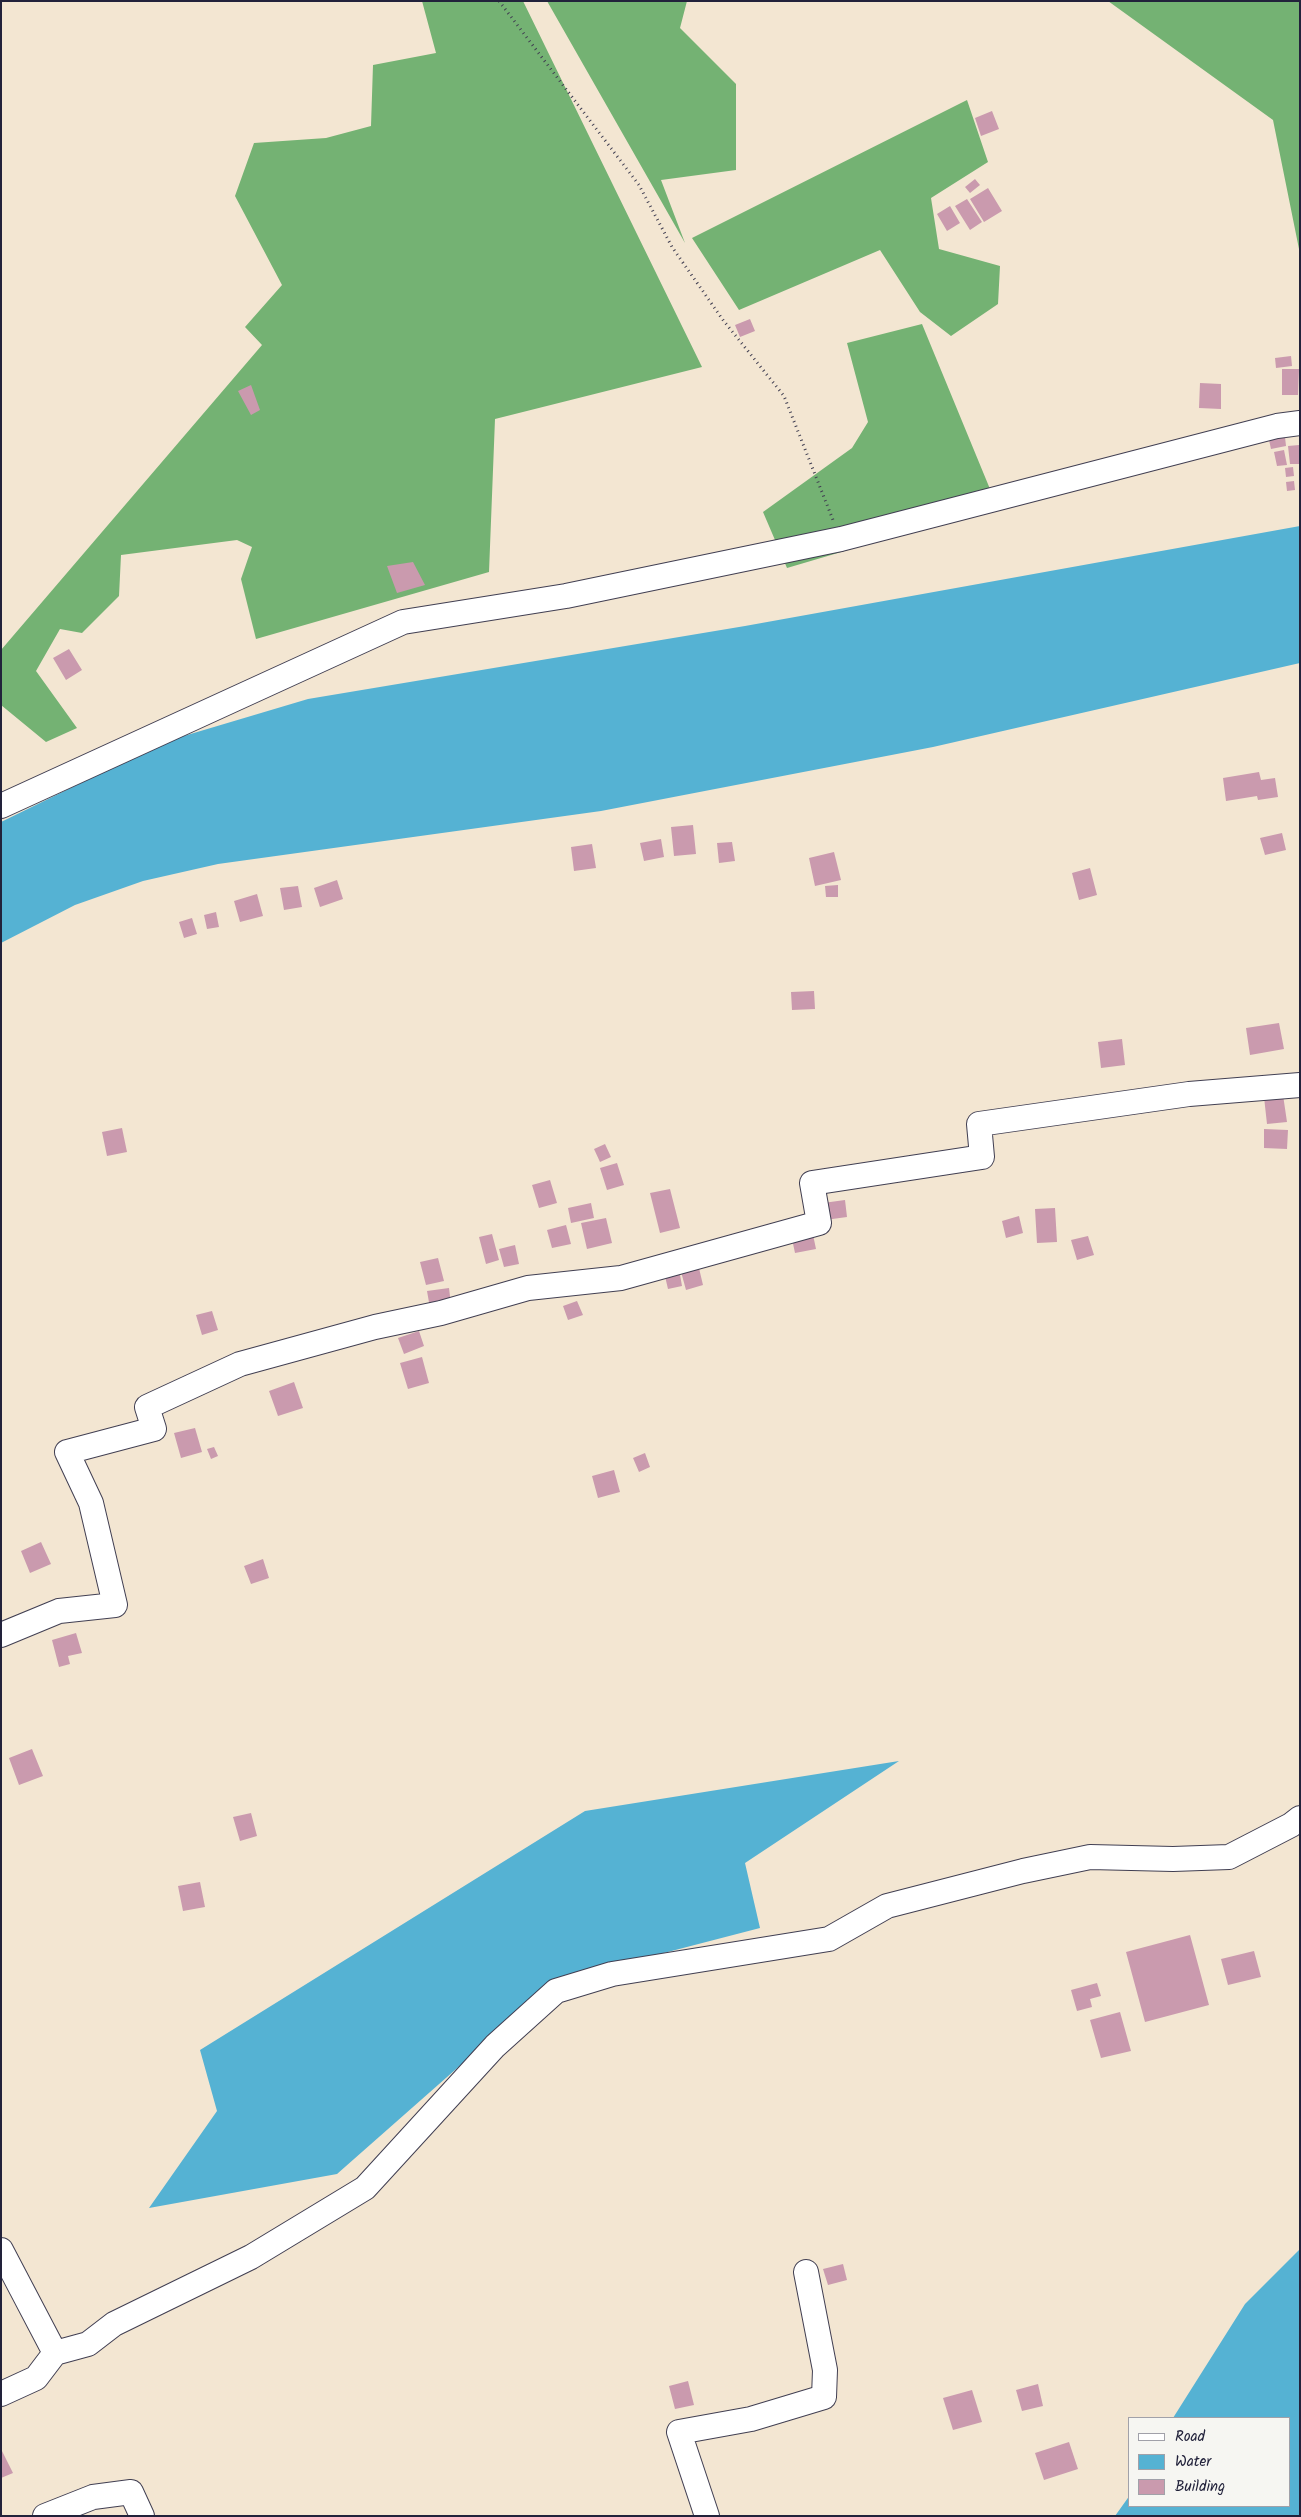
<!DOCTYPE html>
<html>
<head>
<meta charset="utf-8">
<style>
	body { margin:0 }
	#map { position:relative; width:1301px; height:2517px; overflow:hidden; background:#f3e6d2; font-family:Kalam,sans-serif }
	canvas { display:block }
	.frame { position:absolute; inset:0; border:2px solid #22223b; pointer-events:none }
	.legend { position:absolute; left:1128px; top:2417px; width:162px; height:90px; box-sizing:border-box; background:#f6f6f2; border:1px solid #a1a1a9; margin:0; padding:6px 9px; list-style:none; font-size:15px; color:#22223b }
	.legend li { display:flex; align-items:center; gap:10px; height:25px }
	.legend b { width:25px; border:1px solid #a1a1a9 }
</style>
</head>
<body>
<div id="map">
<canvas width="1301" height="2517"></canvas>
<div class="frame"></div>
<ul class="legend">
<li><b style="height:6px;background:#fff"></b>Road</li>
<li><b style="height:14px;background:#55b2d3"></b>Water</li>
<li><b style="height:14px;background:#ca9aae"></b>Building</li>
</ul>
</div>
<script>
const g = document.querySelector('canvas').getContext('2d');
g.lineJoin = 'round';
function paint(path, color) { g.fillStyle = color; g.fill(path, 'evenodd'); }
function strokePath(path, color, width, dash) { g.strokeStyle = color; g.lineWidth = width; g.lineCap = dash ? 'butt' : 'round'; g.setLineDash(dash || []); g.stroke(path); }
const forest = new Path2D(`
	M422,1H523L702,367L495,419L489,572L256,639L241,579L252,547L237,540L121,555L119,596L82,633L60,629L36,671L77,728L46,742L1,705V650L262,345L245,327L282,285L235,196L254,143L326,138L371,126L373,65L436,53Z
	M547,1H687L680,28L736,84V170L661,180L685,243Z
	M1108,1H1300V254L1273,120Z
	M967,100L988,162L931,198L939,249L1000,266L998,304L951,336L920,312L880,250L739,310L692,238Z
	M922,324L997,506L787,568L763,512L852,448L868,422L847,343Z`);
const water = new Path2D(`
	M1300,526V663L933,747L601,811L218,864L143,881L75,905L1,943V822L167,741L308,699L745,626Z
	M899,1761L745,1863L760,1928L556,1981L337,2174L149,2208L217,2111L200,2050L585,1811Z
	M1300,2249V2516H1115L1130,2495V2506H1290V2418H1173L1245,2304Z`);
const building = new Path2D(`
	M992,111L999,129L981,136L975,118Z
	M975,179L980,185L970,193L965,187Z
	M988,188L1002,211L984,222L970,199Z
	M967,199L982,222L970,230L955,206Z
	M950,206L960,223L947,231L937,214Z
	M750,319L755,331L740,337L735,325Z
	M1291,356L1292,366L1276,368L1275,358Z
	M1282,369H1299L1298,395H1282Z
	M1200,383L1221,384V409L1199,408Z
	M251,385L260,410L251,415L238,391Z
	M1285,437L1286,446L1271,449L1269,440Z
	M1299,445L1300,464H1290L1288,446Z
	M1284,450L1287,465L1277,466L1274,452Z
	M1293,467L1294,476L1286,477L1285,468Z
	M1294,481L1295,490L1287,491L1286,482Z
	M413,562L425,585L397,593L387,566Z
	M69,649L82,670L66,680L53,658Z
	M1259,772L1261,780L1275,778L1278,797L1258,800L1257,796L1226,801L1223,778Z
	M693,825L696,854L674,856L671,827Z
	M1282,833L1286,850L1265,855L1260,838Z
	M661,839L664,857L644,861L640,843Z
	M732,842L735,861L719,863L717,843Z
	M592,844L596,868L574,871L571,847Z
	M834,852L841,880L815,886L809,858Z
	M1090,868L1097,895L1079,900L1072,873Z
	M337,880L343,899L320,907L314,888Z
	M838,885V897H826L825,886Z
	M298,886L302,907L284,910L280,888Z
	M257,894L263,916L240,922L234,901Z
	M216,912L219,927L207,929L204,915Z
	M192,918L197,934L184,938L179,922Z
	M814,991L815,1009L792,1010L791,992Z
	M1279,1023L1284,1049L1250,1055L1246,1028Z
	M1122,1039L1125,1065L1101,1068L1098,1042Z
	M1283,1095L1287,1122L1267,1124L1264,1097Z
	M122,1128L127,1152L107,1156L102,1132Z
	M1264,1129L1288,1130L1287,1149L1264,1148Z
	M605,1144L611,1157L600,1162L594,1149Z
	M617,1163L624,1185L607,1190L600,1168Z
	M550,1180L557,1203L539,1208L532,1185Z
	M670,1189L680,1228L660,1233L650,1193Z
	M845,1200L847,1217L825,1220L823,1203Z
	M591,1203L594,1218L571,1223L568,1208Z
	M1055,1208L1057,1242L1037,1243L1035,1209Z
	M1019,1216L1023,1233L1006,1238L1002,1221Z
	M606,1218L612,1243L587,1249L581,1223Z
	M566,1225L571,1244L552,1248L547,1230Z
	M812,1230L816,1249L795,1253L791,1234Z
	M492,1234L499,1260L486,1264L479,1237Z
	M1088,1236L1094,1255L1077,1260L1071,1240Z
	M515,1245L519,1264L504,1267L499,1249Z
	M438,1258L444,1281L426,1285L420,1262Z
	M698,1264L703,1285L686,1290L680,1268Z
	M679,1269L682,1286L668,1289L664,1272Z
	M449,1288L451,1305L430,1308L427,1291Z
	M577,1301L583,1315L568,1320L563,1306Z
	M212,1311L218,1330L202,1335L196,1315Z
	M419,1331L424,1346L404,1354L398,1338Z
	M422,1357L429,1383L408,1389L400,1363Z
	M294,1382L303,1408L278,1416L269,1391Z
	M195,1428L202,1452L181,1458L174,1433Z
	M214,1447L218,1456L211,1459L207,1449Z
	M645,1453L650,1467L639,1472L633,1458Z
	M614,1470L620,1492L598,1498L592,1476Z
	M41,1542L51,1564L30,1573L21,1551Z
	M263,1559L269,1578L251,1584L244,1566Z
	M76,1633L82,1653L68,1656L70,1664L59,1667L52,1640Z
	M32,1749L43,1776L19,1785L9,1758Z
	M251,1813L257,1836L240,1841L233,1817Z
	M200,1882L205,1907L183,1911L178,1886Z
	M1190,1935L1209,2005L1145,2022L1126,1952Z
	M1254,1951L1261,1977L1228,1985L1221,1959Z
	M1097,1983L1101,1996L1090,1999L1092,2007L1077,2011L1071,1990Z
	M1120,2012L1131,2051L1101,2058L1090,2020Z
	M843,2264L847,2280L828,2285L823,2269Z
	M688,2381L694,2405L675,2409L669,2386Z
	M1038,2384L1043,2406L1022,2411L1016,2390Z
	M972,2390L982,2422L953,2430L943,2398Z
	M1069,2442L1078,2469L1044,2480L1035,2453Z
	M1,2449L13,2473L1,2478Z`);
const path = new Path2D(`
	M499,1L639,185L672,247L723,320L784,396L833,520`);
const street = new Path2D(`
	M1,806L403,622L566,596L841,539L1277,426L1300,423
	M1,1635L59,1611L115,1605L91,1503L67,1452L154,1429L147,1407L240,1364L375,1327L441,1313L528,1288L621,1278L819,1223L812,1183L982,1157L979,1124L1189,1094L1300,1085
	M1,2250L55,2353L88,2344L114,2324L251,2257L365,2188L495,2046L556,1991L612,1974L829,1939L887,1906L1023,1871L1090,1857L1173,1859L1229,1857L1291,1825L1300,1818
	M1,2394L36,2378L55,2353
	M45,2516L93,2497L131,2492L142,2516
	M707,2516L679,2432L751,2419L824,2397L825,2370L806,2272`);
paint(forest, '#74b273');
paint(water, '#55b2d3');
paint(building, '#ca9aae');
strokePath(street, '#413f52', 26);
strokePath(path, '#413f52', 3, [1, 4]);
strokePath(street, '#fff', 24);
</script>
</body>
</html>
